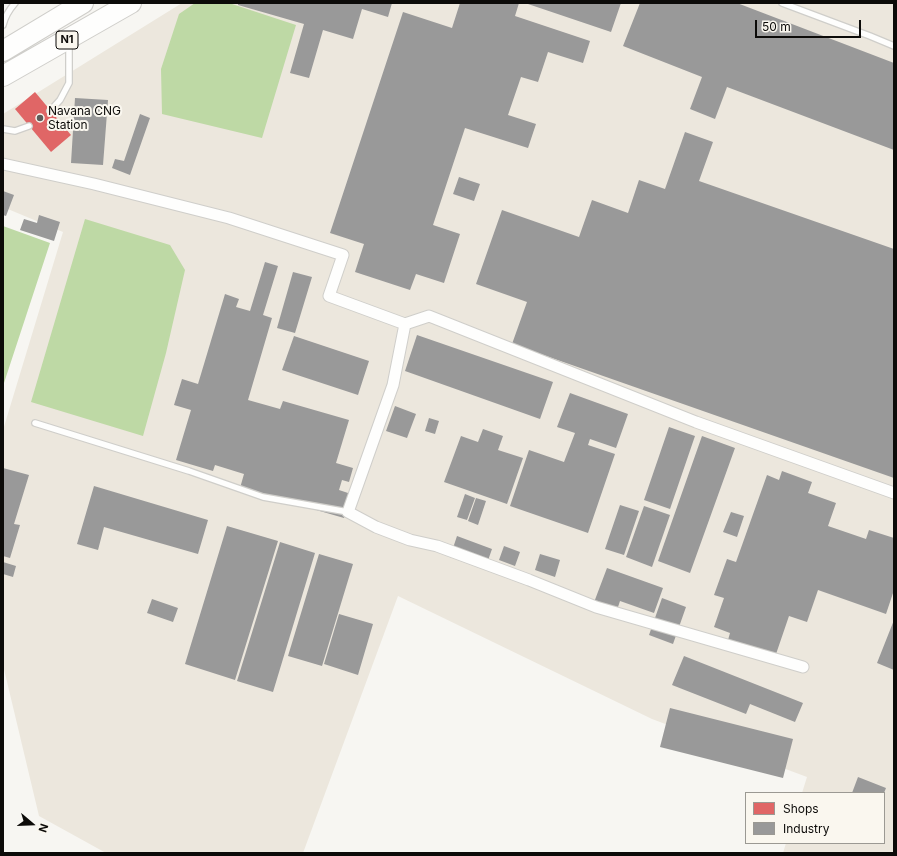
<!DOCTYPE html>
<html>
<head>
<meta charset="utf-8">
<style>
	body { margin:0 }
	#map { position:relative; width:897px; height:856px; overflow:hidden; background:#f7f6f2; font-family:Inter,sans-serif }
	canvas { display:block }
	.frame { position:absolute; inset:0; border:4px solid #0c0b09; pointer-events:none }
	.legend { position:absolute; left:745px; top:792px; width:140px; height:52px; box-sizing:border-box; background:#faf7ef; border:1px solid #9b9993; margin:0; padding:5px 7px; list-style:none; font-size:12px; color:#0c0b09 }
	.legend li { display:flex; align-items:center; gap:8px; height:20px }
	.legend b { width:20px; border:1px solid #9b9993 }
	.north { position:absolute; left:12px; top:804px; width:40px; height:40px; -webkit-text-stroke:3px #faf7ef; paint-order:stroke; rotate:109deg; font-size:11px; font-weight:700; line-height:16px; text-align:center; color:#0c0b09 }
	.north::after { content:''; display:block; margin:auto; width:14px; height:18px; background:#0c0b09; clip-path:polygon(50% 0,100% 100%,50% 72%,0 100%) }
	.scale { position:absolute; left:755px; top:20px; width:106px; height:18px; box-sizing:border-box; border:2px solid #0c0b09; border-top:0; padding-left:5px; font-size:12px; line-height:14px; white-space:nowrap; color:#0c0b09; -webkit-text-stroke:3px #faf7ef; paint-order:stroke }
</style>
</head>
<body>
<div id="map">
<canvas width="897" height="856"></canvas>
<div class="frame"></div>
<ul class="legend">
<li><b style="height:11px;background:#e06666"></b>Shops</li>
<li><b style="height:11px;background:#999"></b>Industry</li>
</ul>
<div class="north">N</div>
<div class="scale">50 m</div>
</div>
<script>
const g = document.querySelector('canvas').getContext('2d');
g.lineJoin = 'round';
function paint(path, color) { g.fillStyle = color; g.fill(path, 'evenodd'); }
function strokePath(path, color, width, dash) { g.strokeStyle = color; g.lineWidth = width; g.lineCap = dash ? 'butt' : 'round'; g.setLineDash(dash || []); g.stroke(path); }
function label(font, color, halo, rows, align = 'center') {
  g.font = font + ' Inter,sans-serif'; g.lineWidth = 4; g.setLineDash([]); g.textBaseline = 'middle'; g.strokeStyle = halo; g.fillStyle = color; for (const [text, x, y, turn = 0] of rows) {
    g.save(); g.translate(x, y); g.rotate((+turn || 0) * Math.PI / 180); g.textAlign = isNaN(turn) ? turn : align; if (halo) g.strokeText(text, 0, 0); g.fillText(text, 0, 0); g.restore();
  }
}
const built = new Path2D(`
	M182,3H894V853H783L786,843H884V793H802L807,777L652,719L398,596L303,853H106L39,816L3,665V430L63,232L3,207V114Z`);
const water = new Path2D(`
	M195,3H229L296,25L262,138L162,114L161,69L179,14Z
	M85,219L170,245L185,270L166,353L143,436L31,402Z
	M3,226L50,243L3,386Z`);
const shops = new Path2D(`
	M35,92L71,135L51,152L15,109Z`);
const industry = new Path2D(`
	M238,3H392L388,17L362,9L353,39L323,30L309,78L290,73L304,24L238,5Z
	M460,3H519L515,16L590,41L583,63L548,52L538,82L521,77L508,115L536,124L528,148L465,128L433,225L460,234L444,283L416,274L410,290L355,272L364,244L330,233L403,12L452,28Z
	M525,3H621L611,32Z
	M640,3H737L894,63V150L727,87L715,119L690,109L702,77L623,46Z
	M75,98L108,100L103,165L71,163Z
	M140,114L150,118L130,175L112,168L115,159L124,161Z
	M685,132L713,142L699,181L894,249V478L512,344L527,302L476,284L502,210L579,237L592,200L628,213L639,180L665,189Z
	M459,177L480,184L474,201L453,194Z
	M3,191L14,195L6,216L3,215Z
	M39,215L60,222L54,241L20,230L24,219L37,223Z
	M265,262L278,266L263,315L272,318L248,400L280,409L283,401L349,420L336,463L353,468L349,482L342,480L339,490L351,494L344,518L240,488L244,474L215,465L213,471L176,460L191,410L174,405L182,379L198,384L225,294L239,299L236,307L250,311Z
	M293,272L312,277L295,333L277,328Z
	M417,335L553,382L540,419L405,371Z
	M294,336L369,361L358,395L282,370Z
	M570,393L628,414L616,448L590,439L588,445L615,454L588,533L510,506L529,450L564,462L575,433L557,427Z
	M395,406L416,414L407,438L386,431Z
	M429,418L439,421L435,434L425,431Z
	M669,427L695,436L670,509L644,500Z
	M483,429L503,436L498,450L523,458L507,504L444,482L461,436L478,442Z
	M702,436L735,448L690,573L658,561Z
	M3,468L29,475L14,524L20,525L10,558L3,556Z
	M782,471L812,482L808,493L836,503L828,526L866,539L869,530L894,538V590L886,614L818,590L807,622L789,616L775,657L728,640L730,633L714,627L724,598L714,595L727,559L736,562L767,475L779,480Z
	M94,486L208,520L198,554L104,527L98,550L77,544Z
	M465,494L475,498L467,520L457,517Z
	M476,498L486,501L478,525L468,521Z
	M620,505L639,511L624,555L605,549Z
	M644,506L670,515L652,567L626,557Z
	M731,512L744,516L737,537L723,532Z
	M227,526L278,541L235,680L185,664Z
	M457,536L492,549L485,569L450,557Z
	M280,542L315,553L273,692L237,681Z
	M504,546L520,552L515,566L499,560Z
	M319,554L353,564L322,666L288,656Z
	M540,554L560,560L555,577L535,570Z
	M3,562L16,566L13,577L3,574Z
	M607,568L663,588L654,613L620,601L616,613L593,605Z
	M662,598L686,607L673,644L649,635Z
	M152,599L178,608L173,622L147,613Z
	M339,614L373,624L358,675L324,664Z
	M894,620V670L877,663Z
	M684,656L803,703L795,722L750,704L746,714L672,685Z
	M670,708L793,739L783,778L660,747Z
	M858,777L886,788L884,793H852Z`);
const lane = new Path2D(`
	M782,3L870,36L894,46
	M3,25C5,16 9,10 15,3
	M50,111L60,100L69,83V44
	M3,129L15,131L29,126
	M35,423L189,471L263,497L348,512`);
const street = new Path2D(`
	M3,164L94,184L229,218L343,255L329,296L405,324L429,316L696,422L894,493
	M405,324L393,385L348,512L376,527L410,540L437,546L529,580L596,607L803,667`);
const highway = new Path2D(`
	M3,51L83,3
	M3,76L131,3`);
const markers = [
	[40,118,4,"#5e5d5b"]
];
const shields = [
	[67,40,22]
];
const shieldNames = [
	["N1",67,40]
];
const poiNames = [
	["Navana CNG",48,111],
	["Station",48,125]
];
paint(built, '#ece7dd');
paint(water, '#bed9a5');
paint(shops, '#e06666');
paint(industry, '#999');
strokePath(lane, '#cfceca', 8);
strokePath(street, '#cfceca', 13);
strokePath(highway, '#cfceca', 22);
strokePath(lane, '#fefefd', 5.5);
strokePath(street, '#fefefd', 11);
strokePath(highway, '#fefefd', 20);
for (const [x, y, r, color] of markers) { const dot = new Path2D(); dot.arc(x, y, r, 0, 2 * Math.PI); g.fillStyle = color; g.fill(dot); strokePath(dot, '#faf7ef', 1.5); }
for (const [x, y, w] of shields) { const box = new Path2D(); box.roundRect(x - w / 2, y - 9, w, 18, 3); g.fillStyle = '#faf7ef'; g.fill(box); strokePath(box, '#0c0b09', 1); }
label('bold 11px', '#0c0b09', null, shieldNames);
label('12px', '#0c0b09', '#faf7ef', poiNames, 'left');
</script>
</body>
</html>
